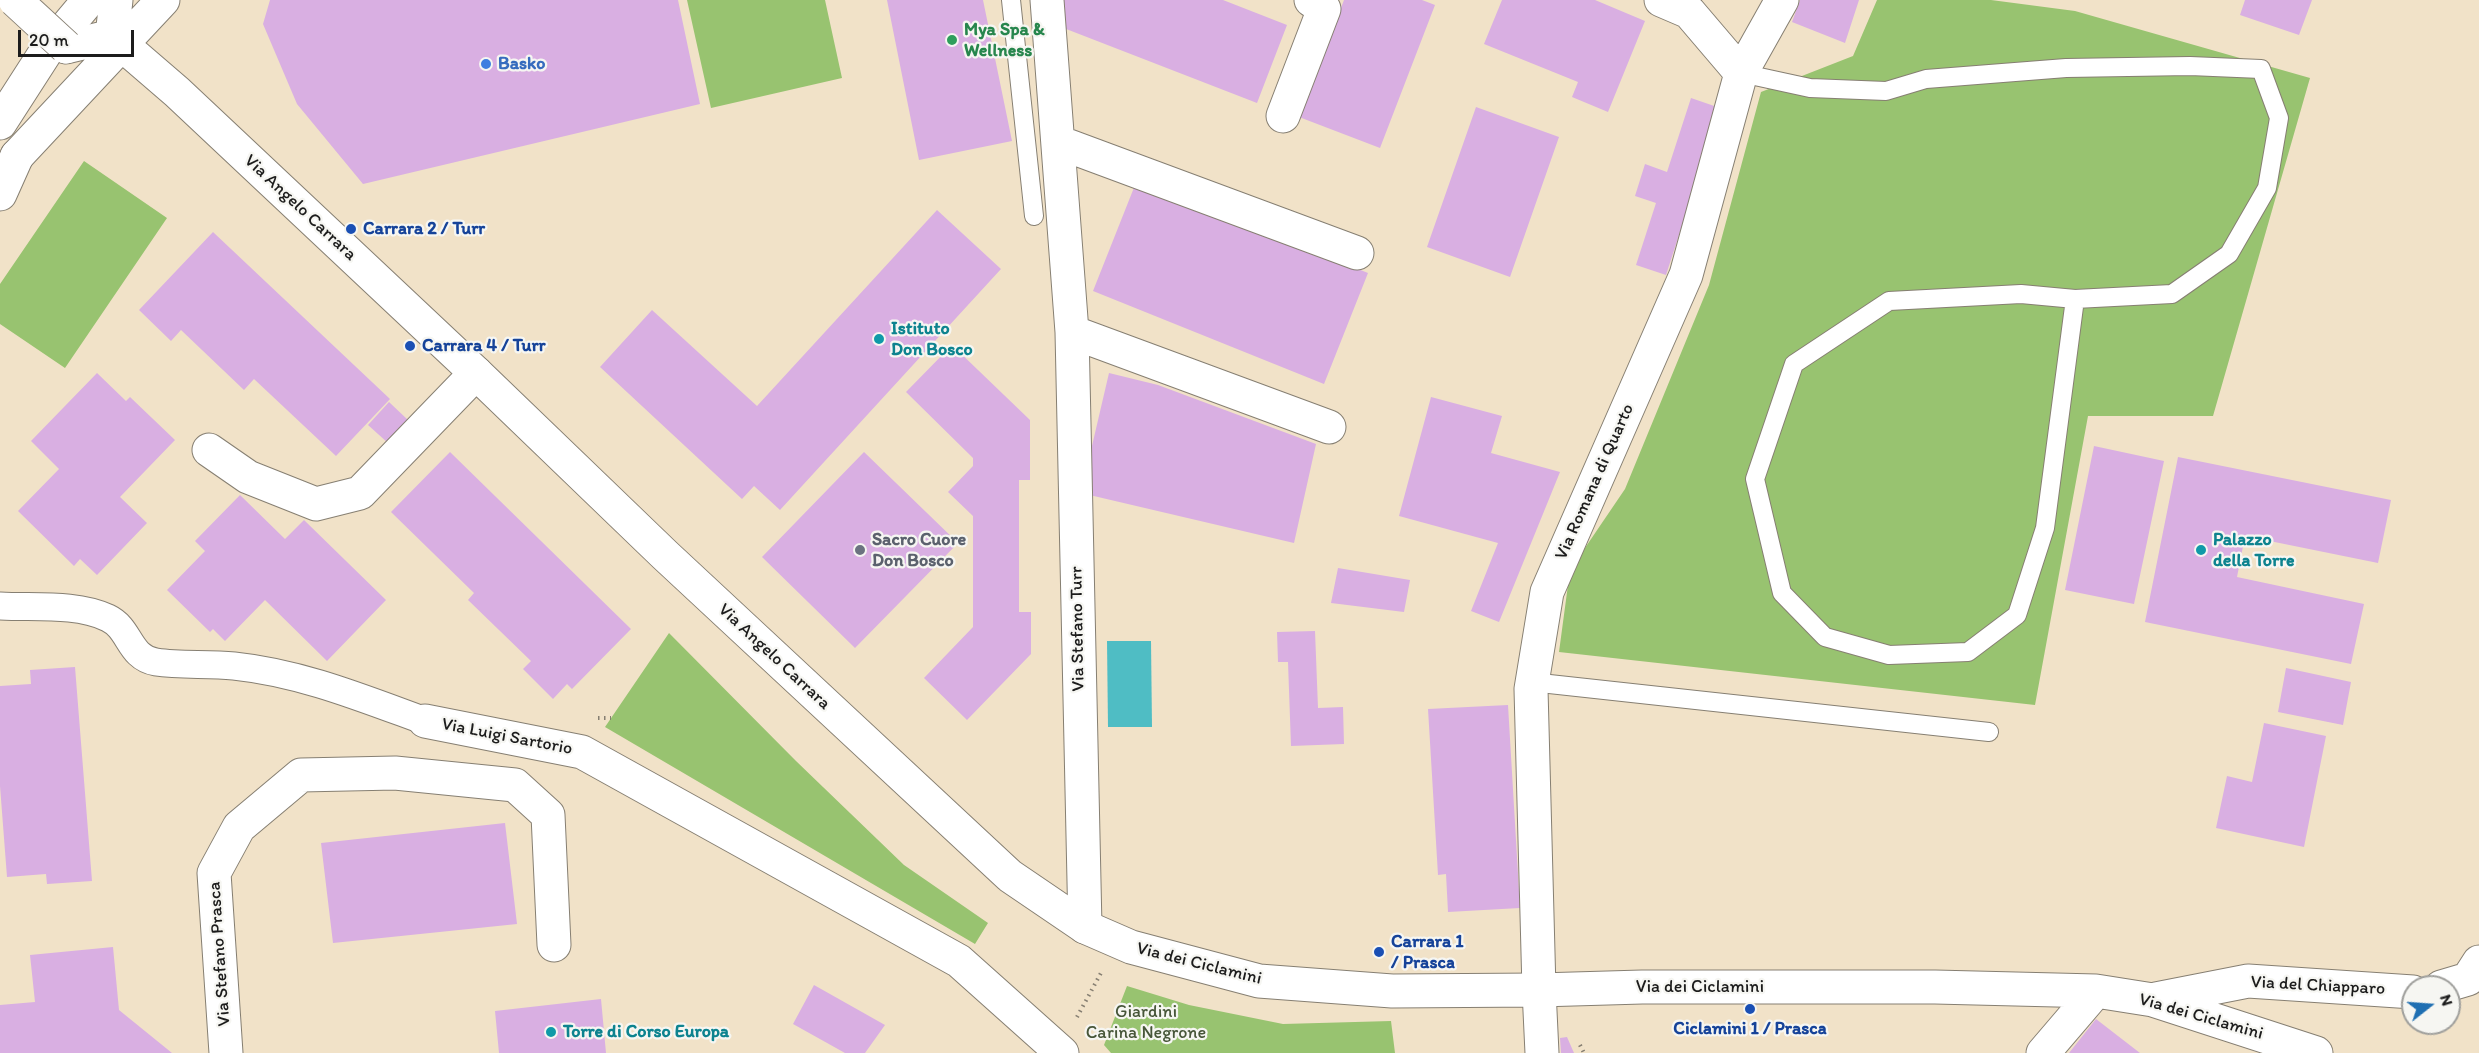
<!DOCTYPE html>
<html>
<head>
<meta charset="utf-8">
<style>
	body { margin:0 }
	#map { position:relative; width:2479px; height:1053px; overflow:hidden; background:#f1e2c8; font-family:Itim,sans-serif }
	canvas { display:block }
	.north { position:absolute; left:2401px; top:975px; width:60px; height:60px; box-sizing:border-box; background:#f6f6f2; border:2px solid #9f9f9c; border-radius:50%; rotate:73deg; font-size:16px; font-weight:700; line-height:24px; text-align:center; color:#1c1c1c }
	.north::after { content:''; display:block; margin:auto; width:21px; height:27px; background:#1f6fb2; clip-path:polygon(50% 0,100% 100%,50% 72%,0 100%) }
	.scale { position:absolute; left:18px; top:30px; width:116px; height:27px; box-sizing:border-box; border:3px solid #1c1c1c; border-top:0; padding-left:8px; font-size:18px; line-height:21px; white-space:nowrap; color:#1c1c1c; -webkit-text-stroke:4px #f6f6f2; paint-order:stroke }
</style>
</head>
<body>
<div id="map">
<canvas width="2479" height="1053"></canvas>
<div class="north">N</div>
<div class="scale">20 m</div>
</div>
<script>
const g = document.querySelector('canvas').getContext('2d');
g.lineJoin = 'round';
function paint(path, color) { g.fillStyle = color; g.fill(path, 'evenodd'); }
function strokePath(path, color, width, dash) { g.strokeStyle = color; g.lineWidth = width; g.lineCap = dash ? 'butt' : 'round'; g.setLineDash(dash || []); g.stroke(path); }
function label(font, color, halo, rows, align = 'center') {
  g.font = font + ' Itim,sans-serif'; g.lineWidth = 4.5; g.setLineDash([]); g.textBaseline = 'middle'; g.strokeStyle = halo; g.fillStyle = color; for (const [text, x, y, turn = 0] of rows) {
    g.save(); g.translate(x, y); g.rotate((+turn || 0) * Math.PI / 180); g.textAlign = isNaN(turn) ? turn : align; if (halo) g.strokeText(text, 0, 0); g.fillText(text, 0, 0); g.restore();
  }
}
const green = new Path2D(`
	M687,0H825L842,78L711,108Z
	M1877,0H1991L2075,11L2310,78L2213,416H2088L2035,705L1559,652L1570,570L1625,489L1709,285L1761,92L1853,56Z
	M84,161L167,218L65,368L0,324V284Z
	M669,633L796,761L904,865L988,923L975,944L605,727Z
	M1127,986L1189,1005L1283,1024L1391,1021L1395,1053H1111L1104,1045Z`);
const water = new Path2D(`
	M1107,641H1151L1152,727H1108Z`);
const building = new Path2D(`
	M270,0H678L700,104L363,184L297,104L263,24Z
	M887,0H983L1012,141L919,160Z
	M1059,0H1223L1287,25L1257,103L1061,27Z
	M1344,0H1422L1435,5L1380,148L1299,117Z
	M1502,0H1595L1645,21L1608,112L1572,97L1578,82L1484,44Z
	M1800,0H1859L1845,43L1792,22Z
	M2245,0H2312L2299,35L2240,15Z
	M1691,98L1720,108L1666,275L1636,265L1656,203L1635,196L1645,164L1667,172Z
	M1476,107L1559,137L1510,277L1427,247Z
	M1137,180L1368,273L1324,384L1093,291Z
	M937,210L1001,269L780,510L754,486L742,499L600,367L652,310L757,406Z
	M213,232L390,399L336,456L254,379L244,390L181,330L171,341L139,310Z
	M952,345L1030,420V480H1019V612H1031V654L967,720L924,678L973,627V516L948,492L973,466V458L906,392Z
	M97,373L126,401L130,397L175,440L120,497L147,523L97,575L80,559L74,566L18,511L59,469L31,441Z
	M1109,373L1158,385L1316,444L1294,543L1081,493Z
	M1431,397L1502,416L1491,453L1560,472L1499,622L1471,611L1498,543L1399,516Z
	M389,402L408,420L388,443L368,425Z
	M2094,446L2164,461L2134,604L2065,590Z
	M450,452L631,629L572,689L567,684L553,699L523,669L531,661L468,600L474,593L391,512Z
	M864,452L958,543L855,648L762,557Z
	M2178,457L2391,500L2378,563L2245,536L2237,577L2364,604L2351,664L2145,622Z
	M240,495L285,539L304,520L386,600L327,661L265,600L225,641L213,629L210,632L167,590L205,551L195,541Z
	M1338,568L1410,580L1404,612L1331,603Z
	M1315,631L1318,708L1343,707L1344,744L1291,746L1288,662H1278L1277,632Z
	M75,667L92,881L47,884L46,874L7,877L0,786V686L31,684L30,670Z
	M2286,668L2351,682L2343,725L2278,712Z
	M1508,705L1520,908L1448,912L1446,874L1438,875L1428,709Z
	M2264,723L2326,736L2304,847L2216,828L2227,776L2252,782Z
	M505,823L517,924L333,943L321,843Z
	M113,947L119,1010L172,1053H0V1005L35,1002L30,955Z
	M814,985L885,1025L865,1053H845L793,1024Z
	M601,999L606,1053H499L495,1011Z
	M2096,1019L2140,1053H2069Z
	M1567,1037L1574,1053H1561L1560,1038Z`);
const path = new Path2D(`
	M598,718H611
	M1077,1017L1101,973
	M1580,1045L1584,1053`);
const service = new Path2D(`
	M1011,0L1034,216
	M1741,73L1810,88L1886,91L1926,79L2066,68L2190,66L2261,69L2279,118L2267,188L2229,254L2172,294L2075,299L2021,294L1889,301L1794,364L1755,479L1782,593L1825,637L1889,655L1968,652L2017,615L2045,528L2075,299
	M1531,682L1989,732`);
const pedestrian = new Path2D(`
	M0,606C34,608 76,603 108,618C131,629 128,657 156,662C181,666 208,663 234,666C301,673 362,698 425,721`);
const minor = new Path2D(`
	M1047,0L1072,332L1329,427
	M1661,0L1689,12L1741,73
	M1782,0L1741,73L1686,275L1547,592L1531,689L1539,990L1642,987H1935L2096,991L2153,1000L2316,1053
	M1283,116L1324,9L1311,0
	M1058,142L1357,253
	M0,194L17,156
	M1072,332L1085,927
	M209,450L248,477L316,504L360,493L476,373
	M425,721L582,752L959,961L1062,1053
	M2441,987L2468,979L2479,962
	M2156,999L2248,981L2413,992
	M226,1053L214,873L239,827L301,775L395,773L515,785L548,815L554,945
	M2043,1053L2096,991`);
const tertiary = new Path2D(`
	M112,36L177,92L476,373L665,555L1010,876L1085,927L1131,947L1259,981L1392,991L1539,990L1542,1053
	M112,36L116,0
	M66,47L112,36
	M17,156L163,0`);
const primary = new Path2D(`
	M0,123L47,50L89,0`);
const tertiaryBridge = new Path2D(`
	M15,0L66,47`);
const markers = [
	[952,40,6,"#2e9e5b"],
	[486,64,6,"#3f7fe0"],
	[351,229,6,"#1a4fb4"],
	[879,339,6,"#0f9aa8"],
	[410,346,6,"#1a4fb4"],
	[860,550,6,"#6b7280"],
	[2201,550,6,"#0f9aa8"],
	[1379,952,6,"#1a4fb4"],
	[1750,1009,6,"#1a4fb4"],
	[551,1032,6,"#0f9aa8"]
];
const leisureNames = [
	["Mya Spa &",964,30],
	["Wellness",964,51]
];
const shopNames = [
	["Basko",498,64]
];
const streetNames = [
	["Via Angelo Carrara",300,208,43],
	["Via Romana di Quarto",1595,482,-66],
	["Via Stefano Turr",1078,629,-91],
	["Via Angelo Carrara",774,657,43],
	["Via Luigi Sartorio",507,737,11],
	["Via Stefano Prasca",220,954,-94],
	["Via dei Ciclamini",1199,964,14],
	["Via del Chiapparo",2318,986,3],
	["Via dei Ciclamini",1700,987],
	["Via dei Ciclamini",2201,1017,16]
];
const transitNames = [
	["Carrara 2 / Turr",363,229],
	["Carrara 4 / Turr",422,346],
	["Carrara 1",1391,942],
	["/ Prasca",1391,963],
	["Ciclamini 1 / Prasca",1750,1029,"center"]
];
const cultureNames = [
	["Istituto",891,329],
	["Don Bosco",891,350],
	["Palazzo",2213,540],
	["della Torre",2213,561],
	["Torre di Corso Europa",563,1032]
];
const worshipNames = [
	["Sacro Cuore",872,540],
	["Don Bosco",872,561]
];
const parkNames = [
	["Giardini",1146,1012],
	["Carina Negrone",1146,1033]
];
paint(green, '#98c370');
paint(water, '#4fbdc4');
paint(building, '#d9afe2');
strokePath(service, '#867f72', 20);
strokePath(pedestrian, '#867f72', 29);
strokePath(minor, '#867f72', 35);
strokePath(tertiary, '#867f72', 35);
strokePath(primary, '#867f72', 35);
strokePath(path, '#867f72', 4, [1.5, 4.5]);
strokePath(service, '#fff', 18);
strokePath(pedestrian, '#fff', 27);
strokePath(minor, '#fff', 33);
strokePath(tertiary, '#fff', 33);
strokePath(primary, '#fff', 33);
strokePath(tertiaryBridge, '#867f72', 35, []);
strokePath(tertiaryBridge, '#fff', 33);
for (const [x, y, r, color] of markers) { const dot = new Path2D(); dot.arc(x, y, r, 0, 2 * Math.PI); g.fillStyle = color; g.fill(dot); strokePath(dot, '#f6f6f2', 2); }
label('bold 18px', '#27864d', '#f6f6f2', leisureNames, 'left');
label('bold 18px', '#366cbe', '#f6f6f2', shopNames, 'left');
label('18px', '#1c1c1c', '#f6f6f2', streetNames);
label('bold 18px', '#164399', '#f6f6f2', transitNames, 'left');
label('bold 18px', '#0d838f', '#f6f6f2', cultureNames, 'left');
label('bold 18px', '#5b616d', '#f6f6f2', worshipNames, 'left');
label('18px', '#475639', '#f6f6f2', parkNames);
</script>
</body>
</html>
